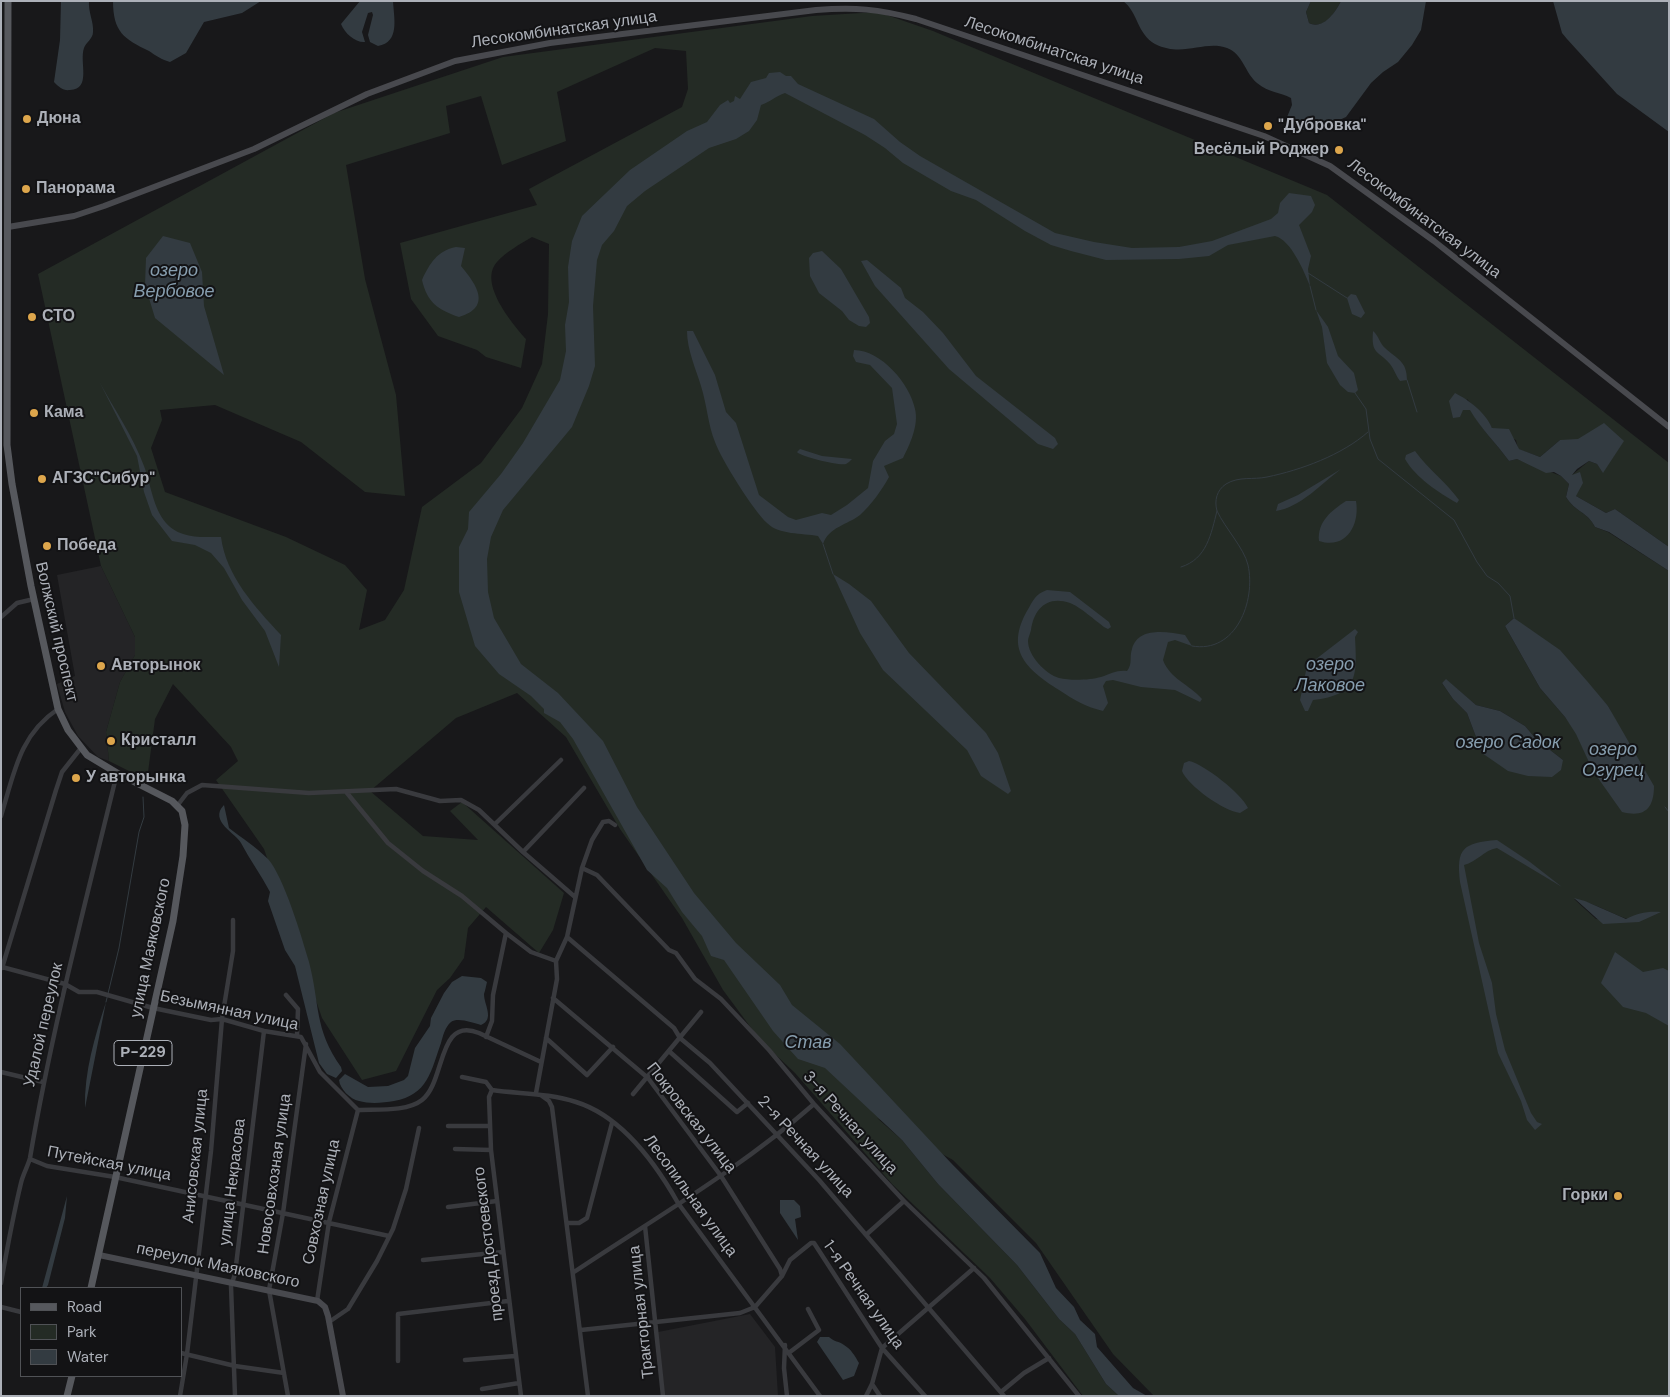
<!DOCTYPE html>
<html>
<head>
<meta charset="utf-8">
<style>
	body { margin:0 }
	#map { position:relative; width:1670px; height:1397px; overflow:hidden; background:#18181a; font-family:"DM Sans",sans-serif }
	canvas { display:block }
	.frame { position:absolute; inset:0; border:2px solid #acb0b8; pointer-events:none }
	.legend { position:absolute; left:20px; top:1287px; width:162px; height:90px; box-sizing:border-box; background:#131315; border:1px solid #505256; margin:0; padding:6px 9px; list-style:none; font-size:15px; color:#acb0b8 }
	.legend li { display:flex; align-items:center; gap:10px; height:25px }
	.legend b { width:25px; border:1px solid #505256 }
</style>
</head>
<body>
<div id="map">
<canvas width="1670" height="1397"></canvas>
<div class="frame"></div>
<ul class="legend">
<li><b style="height:6px;background:#56585d"></b>Road</li>
<li><b style="height:14px;background:#242b25"></b>Park</li>
<li><b style="height:14px;background:#333b41"></b>Water</li>
</ul>
</div>
<script>
const g = document.querySelector('canvas').getContext('2d');
g.lineJoin = 'round';
function paint(path, color) { g.fillStyle = color; g.fill(path, 'evenodd'); }
function strokePath(path, color, width, dash) { g.strokeStyle = color; g.lineWidth = width; g.lineCap = dash ? 'butt' : 'round'; g.setLineDash(dash || []); g.stroke(path); }
function label(font, color, halo, rows, align = 'center') {
  g.font = font + ' "DM Sans",sans-serif'; g.lineWidth = 4; g.setLineDash([]); g.textBaseline = 'middle'; g.strokeStyle = halo; g.fillStyle = color; for (const [text, x, y, turn = 0] of rows) {
    g.save(); g.translate(x, y); g.rotate((+turn || 0) * Math.PI / 180); g.textAlign = isNaN(turn) ? turn : align; if (halo) g.strokeText(text, 0, 0); g.fillText(text, 0, 0); g.restore();
  }
}
const built = new Path2D(`
	M101,566L135,637V655L120,682L106,732L109,761L98,757L78,736L65,712L57,684L75,676L57,575Z
	M750,1314L775,1347L778,1396H663L658,1332Z`);
const green = new Path2D(`
	M1311,1H1341C1335,13 1324,30 1309,23L1306,12Z
	M878,12L933,31L1327,195L1669,463V547L1615,509L1606,513L1576,496L1572,475L1589,461L1597,464L1603,472L1623,441L1560,440L1540,457L1518,449L1516,440L1492,428L1467,399L1462,410H1471C1481,429 1496,443 1509,461L1517,459L1561,476L1569,484L1566,497C1576,513 1587,511 1595,527L1608,532L1669,571V1396H1154L1113,1354L1036,1243L953,1160L877,1118L902,1140L938,1184L1017,1265L1059,1319L1075,1334L1106,1384L1119,1396H1083L1025,1319L990,1278L892,1184L795,1073L760,1040L723,990L682,918L620,829L566,737L517,693L456,718L370,791L423,836L478,840L450,811L462,802L564,893L553,930L539,953L486,907L468,928L464,958L450,978L437,990L396,1071L362,1080L322,1018L264,849L216,780L238,761L231,747L173,684L155,719L147,780L109,761L106,732L120,682L135,655V637L101,566L38,274L334,113L503,57L812,16ZM655,48L686,51L688,89L682,107L529,189L537,205L400,243L411,299L438,336L477,350L486,357L521,368L526,339C512,323 478,283 497,262C506,252 520,244 532,237L549,244L548,314L542,364L522,408L481,463L422,507L404,590L385,620L359,630L367,590L345,565L286,537L165,492L151,448L162,420L160,410L215,405L301,442L365,492L405,496L396,395L365,279L346,165L450,133L446,106L481,96L502,165L566,141L557,92ZM1514,618L1608,706L1623,735L1593,771L1577,734L1565,717L1540,688L1505,626ZM1446,680L1476,705L1500,711L1525,726L1536,739L1563,760L1482,753L1467,713L1453,699L1442,683ZM1574,899C1598,903 1616,918 1639,922L1596,919Z`);
const water = new Path2D(`
	M61,1H89C88,12 94,22 93,32C93,39 86,42 84,48C79,62 92,89 70,90C63,91 59,87 54,82L60,40Z
	M113,1H261L242,13L204,22L186,53L170,62C162,60 155,55 149,51C124,39 113,32 113,1Z
	M360,1H393C394,19 400,42 378,46L370,42L368,35L373,15L372,12L368,13L362,32L365,42C356,43 345,34 341,24Z
	M1123,1H1311L1306,12L1309,23C1323,30 1335,13 1341,1H1426L1421,30L1412,45L1398,62L1383,72L1371,83L1346,117L1326,126L1306,130H1290L1285,122L1292,105L1291,98C1280,92 1269,93 1257,83C1245,73 1243,54 1227,48C1204,40 1183,58 1155,44C1137,34 1138,12 1123,1Z
	M1553,1H1669V132L1617,94L1567,39L1562,33Z
	M780,72L786,76H791L798,84L874,119L900,142L920,156L1055,233L1094,242L1132,248L1179,247L1212,241L1271,219L1278,213L1280,203L1289,193L1311,196L1315,205L1312,212L1299,225L1311,256L1308,269L1310,286C1304,271 1291,240 1275,236L1228,245L1209,256L1179,259L1106,260L1071,251L1051,245L1025,231L976,200L951,191L903,163L885,148L865,135L785,93C776,96 770,102 761,105L757,120L749,131L736,139L709,148L645,191L627,206L614,231L602,245L597,260L593,306L595,366L589,386L572,427L503,510L491,537L487,559L488,592L494,618L521,664L558,693L603,741L637,807L694,893L736,943L780,985L792,1005L840,1044L951,1163L1040,1253L1056,1288L1074,1307L1080,1320L1095,1334L1097,1347L1133,1388L1147,1396H1119L1106,1384L1075,1334L1059,1319L1017,1265L938,1184L902,1140L825,1068L798,1059L773,1031L724,960L711,956L702,936L682,912L667,888L647,870L573,739L560,722L544,713V709L531,696L499,674L475,646L459,592V547L468,529L469,512L501,474L523,443L560,380L566,351L565,325L569,302L568,267L572,241L582,216L630,170L687,131L707,122L720,105L728,100L730,103L734,101L735,96L740,99L751,82L766,78L769,73Z
	M163,236L190,243L202,272L204,306L224,375L155,318L145,285L146,258Z
	M456,247L465,248L461,266C476,284 493,307 459,317C438,310 427,302 422,280C430,263 437,251 456,247Z
	M822,251L841,269L869,317L870,323L866,327L859,326L849,320L842,311L819,293L810,276L809,258L813,253Z
	M867,260L901,288L905,298L923,312L943,333L976,376L1055,438L1058,444L1053,449L1038,444L949,369L875,286L861,261Z
	M1351,294L1356,295L1365,313L1361,318L1352,314L1347,298Z
	M1316,310L1328,327L1338,356L1354,373L1358,390L1355,393L1348,392L1340,385L1327,363L1322,327Z
	M687,331H693L715,375L726,412L736,423L759,495L788,517L796,520L822,513L831,515L847,505L868,488L873,461L885,441L894,434L897,424L892,388L870,365L856,362L853,356L854,350C881,350 910,384 915,409C919,425 910,444 903,458L884,466L889,477C882,490 871,505 860,515C847,525 829,527 823,544L818,536C802,533 779,535 767,523C753,510 721,459 715,442C708,425 707,405 701,386C696,369 687,350 687,331Z
	M1373,331C1379,336 1380,344 1385,348C1397,359 1407,361 1407,380L1400,381C1396,376 1394,369 1390,364C1378,350 1371,355 1373,331Z
	M99,381C114,409 133,436 144,466C151,485 153,508 166,523C180,539 202,537 221,537C226,576 255,607 281,635L279,667L265,631L242,600L224,568L211,553L195,545L172,541L152,515L144,492L137,456Z
	M1455,393C1469,400 1486,413 1492,428L1509,429L1519,449L1540,457L1560,440L1578,439L1604,423L1624,441L1603,473L1597,464L1589,461L1577,469L1572,475L1580,472L1583,483L1576,496L1606,513L1615,509L1669,547V571L1609,532L1595,527C1587,511 1576,513 1566,497L1569,484L1561,476L1554,472L1546,473L1517,459L1509,461C1496,443 1481,429 1470,410H1463L1460,417L1453,418L1449,401Z
	M800,449L822,456L852,459C850,461 848,463 846,464C840,466 801,457 797,452Z
	M1415,451C1428,469 1446,482 1459,500L1457,503C1438,492 1416,478 1405,459L1406,455Z
	M1341,469C1321,484 1301,507 1276,511L1278,504L1298,495Z
	M1346,501H1356C1360,524 1347,550 1319,541C1317,522 1332,510 1346,501Z
	M833,574L849,584L871,601L909,653L986,733L998,753L1011,791L1008,794L981,776L967,750L883,670L860,633Z
	M1047,590L1070,592L1109,622L1111,627L1108,629L1104,627C1096,621 1079,606 1070,603C1047,595 1034,609 1031,630C1030,634 1028,638 1028,641C1028,656 1046,674 1059,678C1071,681 1090,680 1101,677C1111,674 1116,670 1127,671C1133,663 1129,658 1132,649C1138,626 1168,632 1185,635L1192,646L1175,640L1168,642L1163,660C1170,679 1189,684 1202,699L1200,702L1175,690L1141,687L1113,680L1106,681L1103,686L1108,703L1103,711C1086,707 1074,700 1059,690C1026,669 1005,650 1027,611C1033,601 1035,594 1047,590Z
	M1514,618L1560,650L1587,681L1608,706L1654,786C1654,808 1645,818 1622,812L1593,771L1576,734L1565,717L1540,688L1505,626Z
	M1355,629L1358,632L1355,637C1357,675 1359,695 1313,700L1308,711H1305L1300,700L1307,666Z
	M1446,679L1476,705L1500,711L1525,726L1536,739L1563,760L1561,770L1552,777L1528,776L1508,771L1482,753L1467,713L1453,699L1442,683Z
	M1189,761C1204,764 1242,794 1248,808L1240,813C1224,811 1188,786 1182,771L1184,763Z
	M224,805L229,828C242,838 256,847 268,859C284,877 302,938 309,962C320,1004 314,1029 341,1067L342,1071L336,1078L327,1074L319,1063L295,966L285,950L268,901L270,892C261,875 250,860 241,843C237,834 208,821 224,805Z
	M1497,840L1530,862L1562,887L1497,848C1484,850 1477,862 1464,865L1479,943L1492,983L1496,1014L1505,1050L1531,1113L1537,1122L1542,1124L1535,1130L1527,1120L1521,1101L1498,1053L1460,882C1456,848 1463,843 1497,840Z
	M1574,898L1585,901L1626,919C1638,913 1647,911 1661,912L1639,922L1603,924Z
	M1615,952L1643,972L1663,968L1669,971V1026L1646,1013L1623,1007L1601,983Z
	M462,976L481,978L487,982C486,986 485,991 484,994C484,1005 495,1019 481,1025C473,1023 458,1017 451,1022C445,1027 443,1036 441,1043C431,1071 428,1095 394,1101C383,1103 369,1104 359,1101C350,1099 340,1089 339,1080L345,1074L368,1087L388,1086L404,1080L408,1076L415,1048L430,1026L431,1018L444,993L452,982Z
	M106,1002L85,1108C84,1072 95,1036 106,1002Z
	M67,1196L65,1218L48,1285L46,1288H42Z
	M780,1200H794L800,1206L801,1217L795,1219L798,1240L780,1213Z
	M820,1337H829C834,1342 839,1341 844,1345C851,1349 855,1356 859,1363L854,1376L843,1380L817,1342Z`);
const stream = new Path2D(`
	M1308,273L1347,298
	M1310,286L1316,310
	M1407,380L1417,412
	M1355,393L1366,409L1370,439L1378,459L1454,520L1477,562L1487,576L1498,583L1510,596L1514,618
	M823,544L833,574
	M1181,567C1207,559 1211,534 1217,511
	M1192,646C1236,654 1256,601 1248,565C1244,548 1225,528 1217,511C1214,500 1217,490 1226,484C1239,476 1253,480 1267,477C1301,470 1342,455 1368,432
	M1665,807L1669,812
	M106,1002L119,948L139,832L144,817L143,797`);
const street = new Path2D(`
	M1,617L17,603L34,599
	M347,793L388,843L423,871L462,896L506,933
	M177,806L187,793L202,785L309,793L396,789L440,801L461,800L479,810L523,852L575,897
	M1,816C14,774 19,735 58,709
	M495,824L561,760
	M523,852L584,788
	M582,868L597,875L669,950L676,953L695,979L721,999L769,1050L814,1104L904,1201L984,1278L1079,1396
	M567,937L674,1028L680,1038L710,1063L819,1180L1004,1396
	M2,967L65,984L79,992H97L153,1008L211,1020L222,1019L264,1031L301,1037L320,1072L358,1110C376,1109 407,1112 422,1100C446,1081 437,1016 479,1033L541,1062
	M2,968L56,790L62,772L81,748
	M286,995L298,1009L297,1036
	M553,998L648,1078L721,1176L780,1269L782,1276
	M486,1037L492,1021L493,995L506,933L531,952L556,961
	M546,1038L587,1075L613,1047
	M670,1052L737,1112L748,1103
	M1,1072L43,1082
	M462,1077L486,1082L492,1090C520,1094 549,1093 576,1102C621,1116 656,1164 678,1203L820,1396
	M492,1090L489,1097L491,1150L521,1396
	M536,1093L557,979L556,961L567,937L582,868L592,840L603,822L609,821L615,825
	M633,1094L701,1012
	M542,1096L549,1101L552,1107L588,1396
	M448,1126H490
	M455,1149L491,1150
	M30,1159L47,1166L115,1177L389,1236
	M448,1207L497,1201
	M568,1223H579L587,1218L612,1123
	M645,1226L663,1396
	M867,1234L904,1201
	M423,1260L503,1252
	M574,1272C655,1218 740,1169 814,1104
	M1,1283C7,1249 13,1216 21,1183C23,1174 28,1166 30,1158C52,1028 86,901 117,773
	M317,1301L329,1222L358,1110
	M1,1307L21,1312
	M329,1322L348,1309L377,1261L393,1229L406,1189L419,1128
	M581,1330L740,1313L755,1307L782,1276L790,1260L811,1243H814L882,1348L925,1396
	M785,1345L784,1368L787,1396
	M790,1352L819,1330L808,1309
	M181,1353L235,1366L284,1373
	M465,1360L515,1356
	M398,1361V1314L508,1301
	M872,1384L880,1396
	M482,1389L519,1383
	M1001,1392L1024,1373L1049,1358
	M180,1396L187,1354L211,1151L222,1019L233,951V920
	M235,1396L231,1286L235,1274L264,1031
	M288,1396L269,1290L283,1213L306,1044
	M866,1396L872,1384L882,1348L974,1268`);
const secondary = new Path2D(`
	M8,227L74,216L104,206L254,149L367,94L455,61L550,43L816,10C855,7 878,9 916,19L1264,136L1330,166L1434,241L1669,427
	M99,1255L318,1301L325,1307L328,1316L343,1396`);
const primary = new Path2D(`
	M8,1L7,445L12,484L31,586L58,709L68,730L87,755L117,773L172,801L182,811L185,825L183,856L173,921L91,1288
	M67,1396L72,1376`);
const markers = [
	[27,119,5,"#dda64c"],
	[1268,126,5,"#dda64c"],
	[1339,150,5,"#dda64c"],
	[26,189,5,"#dda64c"],
	[32,317,5,"#dda64c"],
	[34,413,5,"#dda64c"],
	[42,479,5,"#dda64c"],
	[47,546,5,"#dda64c"],
	[101,666,5,"#dda64c"],
	[111,741,5,"#dda64c"],
	[76,778,5,"#dda64c"],
	[1618,1196,5,"#dda64c"]
];
const shields = [
	[143,1053,58]
];
const shieldNames = [
	["Р-229",143,1053]
];
const streetNames = [
	["Лесокомбинатская улица",564,30,-8],
	["Лесокомбинатская улица",1054,51,18],
	["Лесокомбинатская улица",1424,219,37],
	["Волжский проспект",56,632,77],
	["улица Маяковского",151,948,-78],
	["Безымянная улица",229,1011,12],
	["Удалой переулок",44,1025,-77],
	["Покровская улица",691,1118,52],
	["3-я Речная улица",850,1123,48],
	["2-я Речная улица",805,1147,47],
	["Анисовская улица",196,1156,-84],
	["Путейская улица",109,1164,11],
	["Новосовхозная улица",275,1174,-82],
	["улица Некрасова",233,1182,-83],
	["Лесопильная улица",690,1196,54],
	["Совхозная улица",322,1202,-78],
	["проезд Достоевского",489,1244,-97],
	["переулок Маяковского",218,1266,12],
	["1-я Речная улица",863,1295,55],
	["Тракторная улица",642,1312,-96]
];
const poiNames = [
	["Дюна",37,119],
	["\"Дубровка\"",1278,126],
	["Весёлый Роджер",1329,150,"right"],
	["Панорама",36,189],
	["СТО",42,317],
	["Кама",44,413],
	["АГЗС\"Сибур\"",52,479],
	["Победа",57,546],
	["Авторынок",111,666],
	["Кристалл",121,741],
	["У авторынка",86,778],
	["Горки",1608,1196,"right"]
];
const waterNames = [
	["озеро",174,271],
	["Вербовое",174,292],
	["озеро",1330,665],
	["Лаковое",1330,686],
	["озеро Садок",1508,743],
	["озеро",1613,750],
	["Огурец",1613,771],
	["Став",808,1043]
];
paint(built, '#242426');
paint(green, '#242b25');
paint(water, '#333b41');
strokePath(stream, '#333b41', 1);
strokePath(street, '#393a3e', 4.5);
strokePath(secondary, '#48494e', 6);
strokePath(primary, '#56585d', 7);
for (const [x, y, r, color] of markers) { const dot = new Path2D(); dot.arc(x, y, r, 0, 2 * Math.PI); g.fillStyle = color; g.fill(dot); strokePath(dot, '#131315', 2); }
for (const [x, y, w] of shields) { const box = new Path2D(); box.roundRect(x - w / 2, y - 12.5, w, 25, 4); g.fillStyle = '#131315'; g.fill(box); strokePath(box, '#acb0b8', 1); }
label('bold 15px', '#acb0b8', null, shieldNames);
label('16px', '#acb0b8', '#131315', streetNames);
label('bold 16px', '#acb0b8', '#131315', poiNames, 'left');
label('italic 18px', '#879eaf', '#131315', waterNames);
</script>
</body>
</html>
